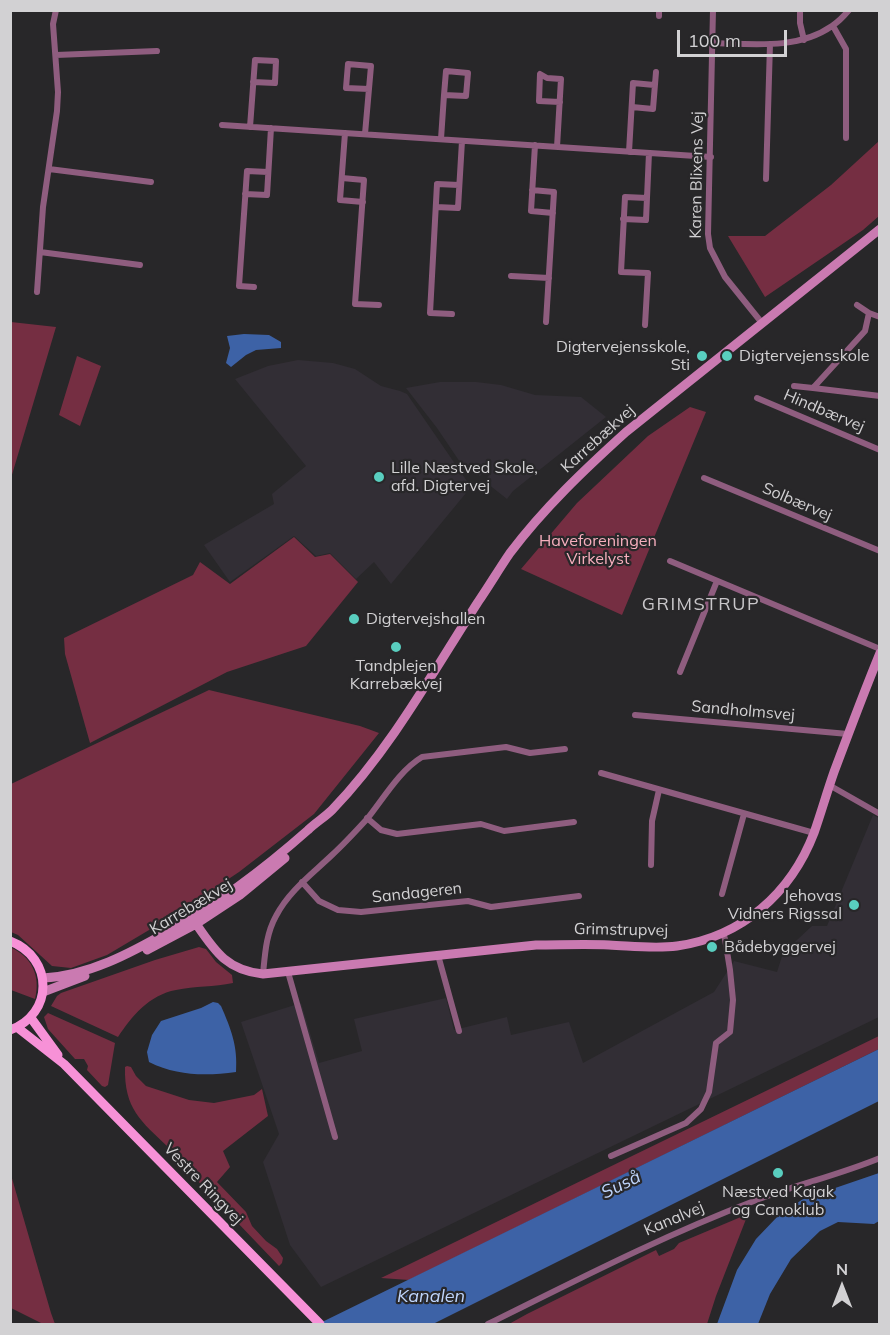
<!DOCTYPE html>
<html>
<head>
<meta charset="utf-8">
<style>
	body { margin:0 }
	#map { position:relative; width:890px; height:1335px; overflow:hidden; background:#282729; font-family:Mulish,sans-serif }
	canvas { display:block }
	.frame { position:absolute; inset:0; border:12px solid #d2d1d3; pointer-events:none }
	.north { position:absolute; left:812px; top:1257px; width:60px; height:60px; -webkit-text-stroke:4px #282729; paint-order:stroke; rotate:0deg; font-size:16px; font-weight:700; line-height:24px; text-align:center; color:#d2d1d3 }
	.north::after { content:''; display:block; margin:auto; width:21px; height:27px; background:#d2d1d3; clip-path:polygon(50% 0,100% 100%,50% 72%,0 100%) }
	.scale { position:absolute; left:677px; top:30px; width:110px; height:27px; box-sizing:border-box; border:3px solid #d2d1d3; border-top:0; padding-left:8px; font-size:18px; line-height:21px; white-space:nowrap; color:#d2d1d3; -webkit-text-stroke:4px #282729; paint-order:stroke }
</style>
</head>
<body>
<div id="map">
<canvas width="890" height="1335"></canvas>
<div class="frame"></div>
<div class="north">N</div>
<div class="scale">100 m</div>
</div>
<script>
const g = document.querySelector('canvas').getContext('2d');
g.lineJoin = 'round';
function paint(path, color) { g.fillStyle = color; g.fill(path, 'evenodd'); }
function strokePath(path, color, width, dash) { g.strokeStyle = color; g.lineWidth = width; g.lineCap = dash ? 'butt' : 'round'; g.setLineDash(dash || []); g.stroke(path); }
function label(font, color, halo, rows, align = 'center') {
  g.font = font + ' Mulish,sans-serif'; g.lineWidth = 4.5; g.setLineDash([]); g.textBaseline = 'middle'; g.strokeStyle = halo; g.fillStyle = color; for (const [text, x, y, turn = 0] of rows) {
    g.save(); g.translate(x, y); g.rotate((+turn || 0) * Math.PI / 180); g.textAlign = isNaN(turn) ? turn : align; if (halo) g.strokeText(text, 0, 0); g.fillText(text, 0, 0); g.restore();
  }
}
const built = new Path2D(`
	M298,360L333,363L355,369L381,386L400,391L407,394L471,487L391,584L374,562L356,579L330,553L316,556L294,536L230,582L204,545L274,504L272,494L306,466L235,379L268,366Z
	M440,382H476L501,385L535,395L581,397L606,417L513,491L507,499L488,484V482L486,480L489,475L484,471L480,476L468,467L464,468L437,428L406,388Z
	M873,815L879,818V1017L321,1287L290,1245L263,1162L279,1134L241,1022L301,1003L319,1063L362,1051L354,1019L446,998L454,1030L507,1017L511,1035L569,1022L583,1063L714,992L734,961L777,972L783,953L812,926H827Z`);
const green = new Path2D(`
	M879,141V216L863,230L765,297L728,236H765L831,185Z
	M11,322L56,327L11,478L10,322Z
	M77,356L101,366L80,426L59,415Z
	M690,407L706,412L622,615L521,569L577,503L648,436Z
	M294,537L315,557L330,554L358,582L306,646L227,672L90,743L65,654L64,638L193,575L200,562L230,584Z
	M209,690L360,726L379,733L314,814L239,872L176,914L107,955L71,968L52,966L18,935L11,932V784Z
	M10,947C32,957 41,976 35,999L11,990Z
	M199,947L206,949L216,962L232,975L233,983C214,987 195,986 176,990C149,995 132,1016 118,1037L51,1006L57,996L61,993L155,960Z
	M48,1013L115,1043L108,1085L105,1087L102,1086L87,1070L88,1066L84,1059H75L48,1029L44,1017Z
	M879,1036V1049L409,1280L381,1278Z
	M127,1066L131,1067L136,1076L146,1086L189,1100L214,1103L254,1095L262,1089L268,1116L223,1151L230,1167L217,1182L246,1212L252,1226L266,1241L277,1249L283,1258L282,1263L279,1266L171,1153L168,1147C141,1121 124,1109 125,1067Z
	M11,1175L51,1313L55,1324H43L11,1308Z
	M748,1214L716,1296L707,1324H509L527,1314L656,1250L659,1256L674,1249L679,1243Z`);
const water = new Path2D(`
	M244,334L269,335L281,342V348L256,350L246,355L231,367L226,363L230,348L227,336Z
	M213,1002L218,1003L221,1006C231,1029 238,1046 236,1072C206,1076 177,1076 149,1062L147,1052L152,1035L161,1021L201,1008Z
	M879,1049V1101L433,1324H318Z
	M879,1173V1221L874,1224L838,1222L820,1231L791,1259L770,1294L758,1324H717L737,1270L756,1239L778,1216L803,1199Z`);
const street = new Path2D(`
	M713,10L708,234L710,248L725,277L762,323
	M800,10V23L804,40
	M659,16V10
	M833,26L846,49V138
	M713,43C752,44 798,50 832,26C838,22 844,16 849,10
	M56,55L157,51
	M632,107L653,109L656,72
	M222,125L711,157
	M250,127L255,60L276,61L275,83L253,82
	M345,133L340,200L363,202
	M365,134L371,66L348,64L346,88L369,89
	M441,139L444,95L466,96L468,73L446,71L444,95
	M535,145L531,211L553,213
	M557,147L561,79L547,78L540,74L539,101L560,102
	M629,152L633,83L654,85
	M49,169L151,182
	M342,178L364,180L355,304L379,305
	M766,179L770,44
	M532,190L554,192L546,322
	M245,194L267,195L271,128
	M436,207L458,208L462,141
	M623,219L646,220L649,153
	M40,252L140,265
	M511,276L549,278
	M254,287L239,286L247,171L268,172
	M37,292L43,207L57,111L58,92L53,24L56,10
	M857,305L869,313
	M452,314L430,313L437,184L459,185
	M880,317L869,313L865,331L813,388L880,396
	M645,325L648,273L621,272L625,197L647,198
	M794,386L813,388
	M757,398L880,450
	M704,478L880,551
	M670,561L880,649
	M680,672L717,581
	M635,715L848,734
	M601,773L814,833
	M829,785L880,814
	M367,818L381,830L397,834L481,824L504,831L574,822
	M651,865L652,821L659,790
	M302,882L319,901L338,910L361,912L468,901L491,907L579,896
	M722,894L744,814
	M438,955L459,1031
	M288,972L335,1137
	M263,974C265,954 266,934 276,916C289,891 312,874 332,855C344,844 356,831 367,819C384,798 399,771 422,757L506,747L530,753L565,749
	M611,1156L686,1123L701,1109L709,1092L716,1043L730,1032L733,1000L730,970L725,939L723,933
	M488,1324C575,1281 662,1236 754,1201C795,1185 839,1175 880,1158`);
const secondary = new Path2D(`
	M192,918C213,948 224,970 263,974L536,945C560,945 585,944 609,945C632,946 655,949 677,946C742,937 791,893 814,833C821,813 827,792 834,772C849,732 864,692 880,653
	M147,950L196,924L240,895L285,858
	M43,978C88,976 131,953 169,931C219,903 265,868 308,830C315,823 325,817 332,810C390,750 433,672 478,602C489,586 499,569 510,553C544,508 584,470 626,432L880,229
	M43,992L85,976`);
const primary = new Path2D(`
	M10,941C54,958 54,1014 10,1030
	M31,1018L58,1055
	M18,1028L64,1064L320,1324`);
const markers = [
	[702,356,6,"#59cebf"],
	[727,356,6,"#59cebf"],
	[379,477,6,"#59cebf"],
	[354,619,6,"#59cebf"],
	[396,647,6,"#59cebf"],
	[854,905,6,"#59cebf"],
	[712,947,6,"#59cebf"],
	[778,1173,6,"#59cebf"]
];
const streetNames = [
	["Karen Blixens Vej",697,175,-89],
	["Hindbærvej",824,411,23],
	["Karrebækvej",598,439,-42],
	["Solbærvej",797,502,23],
	["Sandholmsvej",743,711,5],
	["Sandageren",417,893,-6],
	["Karrebækvej",191,907,-31],
	["Grimstrupvej",621,930,1],
	["Vestre Ringvej",203,1184,46],
	["Kanalvej",674,1219,-23]
];
const poiNames = [
	["Digtervejensskole,",690,347,"right"],
	["Sti",690,365,"right"],
	["Digtervejensskole",739,356],
	["Lille Næstved Skole,",391,468],
	["afd. Digtervej",391,486],
	["Digtervejshallen",366,619],
	["Tandplejen",396,666,"center"],
	["Karrebækvej",396,684,"center"],
	["Jehovas",842,896,"right"],
	["Vidners Rigssal",842,914,"right"],
	["Bådebyggervej",724,947],
	["Næstved Kajak",778,1192,"center"],
	["og Canoklub",778,1210,"center"]
];
const parkNames = [
	["Haveforeningen",598,541],
	["Virkelyst",598,559]
];
const neighbourhoodNames = [
	["GRIMSTRUP",701,605]
];
const waterNames = [
	["Suså",621,1185,-26],
	["Kanalen",431,1297]
];
paint(built, '#322e35');
paint(green, '#752e42');
paint(water, '#3d62a6');
strokePath(street, '#8f5d7f', 6);
strokePath(secondary, '#ca7ab1', 9);
strokePath(primary, '#f791d7', 9);
for (const [x, y, r, color] of markers) { const dot = new Path2D(); dot.arc(x, y, r, 0, 2 * Math.PI); g.fillStyle = color; g.fill(dot); strokePath(dot, '#282729', 2); }
label('16px', '#d2d1d3', '#282729', streetNames);
label('16px', '#d2d1d3', '#282729', poiNames, 'left');
label('16px', '#f8afbe', '#282729', parkNames);
g.letterSpacing = '1.5px';
label('18px', '#c9c7ca', '#282729', neighbourhoodNames);
g.letterSpacing = '0px';
label('italic 18px', '#bfd5fc', '#282729', waterNames);
</script>
</body>
</html>
